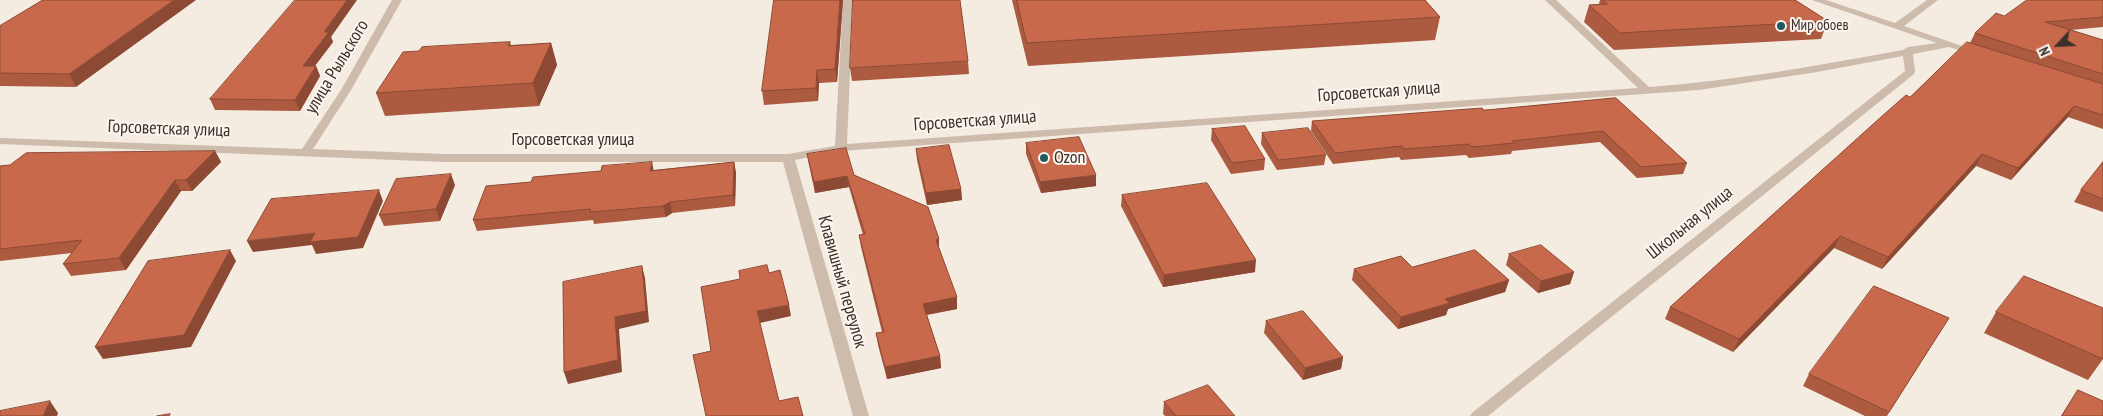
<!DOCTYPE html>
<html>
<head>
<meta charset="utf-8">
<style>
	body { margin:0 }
	#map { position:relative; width:2103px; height:416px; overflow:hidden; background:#f4ebe1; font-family:"PT Sans Narrow",sans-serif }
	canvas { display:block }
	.north { position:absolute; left:2033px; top:20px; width:50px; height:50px; -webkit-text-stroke:4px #fbf5ee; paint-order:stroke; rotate:245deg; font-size:14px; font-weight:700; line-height:20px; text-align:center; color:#3b302b }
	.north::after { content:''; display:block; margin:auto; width:18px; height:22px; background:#3b302b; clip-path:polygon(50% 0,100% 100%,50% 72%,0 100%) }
</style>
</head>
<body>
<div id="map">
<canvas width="2103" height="416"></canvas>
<div class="north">N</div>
</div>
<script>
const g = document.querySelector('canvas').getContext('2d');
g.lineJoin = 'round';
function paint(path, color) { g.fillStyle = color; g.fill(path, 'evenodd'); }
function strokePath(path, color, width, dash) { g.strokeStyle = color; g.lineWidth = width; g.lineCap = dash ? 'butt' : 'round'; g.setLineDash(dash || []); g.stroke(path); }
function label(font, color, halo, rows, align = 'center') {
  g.font = font + ' "PT Sans Narrow",sans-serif'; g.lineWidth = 4; g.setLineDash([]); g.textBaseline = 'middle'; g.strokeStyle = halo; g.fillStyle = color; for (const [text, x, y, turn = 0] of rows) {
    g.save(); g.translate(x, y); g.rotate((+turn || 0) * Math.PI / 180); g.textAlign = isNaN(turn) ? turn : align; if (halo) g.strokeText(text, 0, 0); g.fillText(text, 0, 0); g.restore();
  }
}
const minor = new Path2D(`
	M392,0H402L351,90L313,149L445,154H788L835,146L843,0H853L847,144L1638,88L1545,0H1556L1649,87C1735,81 1819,65 1903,50L1908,47L1937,43L1812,0H1826L1895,23L1927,0H1938L1904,26L1982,53L1977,56L1949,47L1913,54L1915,72L1914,74L1488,416H1470L1473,412L1905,71L1903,56L1817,72L1699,90L841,151L795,160L869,416H853L783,162H445L0,144V138L302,149L341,90Z`);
const wall = new Path2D(`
	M43,0L76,87L0,86V26Z
	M774,0H843L837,82L819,83L818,101L764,105L762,91Z
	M1012,0H1425L1440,17L1435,40L1028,66Z
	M1600,0H1795L1828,21L1821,39L1614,50L1584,22L1589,5L1599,4Z
	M2103,0V27L2071,30L2103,40V129L2068,117L2011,180L1976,166L1882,269L1834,248L1733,352L1665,319L1670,307L1910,97L1970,43L1975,33Z
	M331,37L333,42L315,66H316L320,76L300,111L215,110L210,99Z
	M510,42L511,45L551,43L557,65L539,106L385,116L376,93L419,51Z
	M968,61L969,74L852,81L850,68Z
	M1616,98L1687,163L1683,174L1637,178L1600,142L1512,151L1511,154L1469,158L1466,155L1401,160L1399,157L1333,164L1311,131L1312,121L1484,110Z
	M1212,129L1265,159L1264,170L1231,174L1211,140Z
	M1262,133L1326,155L1324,165L1277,170L1261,144Z
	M1026,143L1096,186L1041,193L1026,154Z
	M916,149L961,189L962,200L927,205L917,160Z
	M215,151L221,162L192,191H181L126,270L71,276L63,264L72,253L0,261V166Z
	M807,154L854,175L939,239V250L957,309L927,315L940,356L941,368L887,379L878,345L876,333L882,332L861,247L859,235H863L849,187L815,193L809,165Z
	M734,162L736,173L735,206L672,213L666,217L594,224L593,220L477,231L473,220L531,182L601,171L654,170Z
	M2103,162V212L2074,202L2081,190Z
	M455,185L440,221L384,226L379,215Z
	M1122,195L1255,272L1163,287L1121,206Z
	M1509,254L1574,272L1570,284L1538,293L1506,265Z
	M1354,269L1509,280L1505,292L1448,309L1446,315L1398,329L1352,280Z
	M2103,308V359L2088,380L1984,333L1996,312Z
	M1949,318L1887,416H1865L1803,386L1809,374Z
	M1266,321L1343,357L1341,369L1303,380L1264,333Z
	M2078,390L2103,416H2061Z
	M1164,402L1235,416H1165L1163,414Z`);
const shadedWall = new Path2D(`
	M174,0H196L76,87L69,74Z
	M347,0H357L331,37L333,42L307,76L303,66L324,32Z
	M840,0H843L837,82L835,69Z
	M551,43L557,65L539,106L533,83Z
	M316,66L320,76L300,111L295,100Z
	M817,70L819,83L818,101L816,88Z
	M2074,106L2068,117L2011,180L2018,168Z
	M215,151L221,162L192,191L186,180Z
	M1982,154L1976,166L1882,269L1888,257Z
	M652,162L654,172L650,171Z
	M734,162L736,173L735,206L733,195Z
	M451,174L455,185L440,221L436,209Z
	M1096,175V186L1041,193L1040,182Z
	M847,176L849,187L815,193L814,182Z
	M175,180L181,191L126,270L119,258Z
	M961,189L962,200L927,205L926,193Z
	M379,190L383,201L363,248L316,254L312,245L253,252L247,241L315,233Z
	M670,202L672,213L666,217L663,206Z
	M1840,236L1834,248L1733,352L1739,339Z
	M939,239V250L936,240Z
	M230,250L236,261L191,347L103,359L95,347Z
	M1256,260L1255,272L1163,287L1164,275Z
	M642,266L645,278L649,322L619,329L622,372L568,384L564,372Z
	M1574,272L1570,284L1538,293L1541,281Z
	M1509,280L1505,292L1448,309L1446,315L1398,329L1401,317L1445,299Z
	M957,297V309L924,315L923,304Z
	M789,305L791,316L760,323L757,311Z
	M940,356L941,368L887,379L885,367Z
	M1343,357L1341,369L1303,380L1305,368Z
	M50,401L58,413L57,416H43Z`);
const building = new Path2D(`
	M43,0H174L69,74L0,73V26Z
	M295,0H347L324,32H329L303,66H316L295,100L210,99Z
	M774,0H840L835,69L817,70L816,88L762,91Z
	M853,0H960L968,61L850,68Z
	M1017,0H1425L1440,17L1027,43Z
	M1603,0H1795L1828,21L1620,33L1589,5L1607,4Z
	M2027,0H2103V17L2045,22L2103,40V74L1975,33L1996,13L2004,16Z
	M510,42L508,46L551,43L533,83L376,93L403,52L419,51L422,47Z
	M1967,42L2103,84V115L2074,106L2018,168L1982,154L1888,257L1840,236L1739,339L1670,307L1881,117L1906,95L1910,97Z
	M1616,98L1687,163L1641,167L1603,131L1512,141L1514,143L1472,147L1469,144L1404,149L1402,146L1335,153L1312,121L1482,108L1484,110Z
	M1245,126L1265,159L1232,163L1212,129Z
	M1308,128L1326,155L1278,160L1262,133Z
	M1079,137L1096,175L1040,182L1026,143Z
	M949,145L961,189L926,193L916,149Z
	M846,148L854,175L928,207L939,239L936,240L957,297L923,304L940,356L885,367L876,333L884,332L859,235L865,234L847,176L814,182L807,154Z
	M215,151L186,180H175L119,258L63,264L82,240L0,249V166L10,165L26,153Z
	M652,162L650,171L734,162L733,195L670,202L663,206L590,212L591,209L473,220L486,186L531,182L533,177L601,171L602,166Z
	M2103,162V199L2081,190Z
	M451,174L436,209L379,215L396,179Z
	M1207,183L1256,260L1164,275L1122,195Z
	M379,190L358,237L310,242L315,233L247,241L271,199Z
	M1541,245L1574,272L1541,281L1509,254Z
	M230,250L184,335L95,347L148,261Z
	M1475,250L1509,280L1445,299L1450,303L1401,317L1354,269L1401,256L1412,267Z
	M767,265L769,273L780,270L789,305L757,311L779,401L798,397L803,416H706L693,355L711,351L701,287L740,279L739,271Z
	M642,266L646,311L615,317L618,360L564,372L563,282Z
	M2024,276L2103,308V359L1996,312Z
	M1874,286L1949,318L1889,412L1809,374Z
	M1303,311L1343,357L1305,368L1266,321Z
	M1208,385L1235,416H1176L1164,402Z
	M2078,390L2103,401V416H2062Z
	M50,401L43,416H0V411Z
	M170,414L169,416H157Z`);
const markers = [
	[1781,26,5,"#1f5a5e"],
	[1044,158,5,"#1f5a5e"]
];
const farPoinames = [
	["Мир обоев",1791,26]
];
const streetNames = [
	["улица Рыльского",337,67,-59],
	["Горсоветская улица",1379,92,-4],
	["Горсоветская улица",975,121,-4],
	["Горсоветская улица",169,129,2],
	["Горсоветская улица",573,140],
	["Школьная улица",1690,223,-39],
	["Клавишный переулок",842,282,74]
];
const poiNames = [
	["Ozon",1054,158]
];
paint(minor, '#cdbbac');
paint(wall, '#ac5a40');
paint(shadedWall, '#8c4a34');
paint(building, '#c8694b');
strokePath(building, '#8c4a34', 1);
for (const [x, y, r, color] of markers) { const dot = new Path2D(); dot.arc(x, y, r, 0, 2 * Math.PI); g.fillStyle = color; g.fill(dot); strokePath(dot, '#fbf5ee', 2); }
label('15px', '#3b302b', '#fbf5ee', farPoinames, 'left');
label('18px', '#3b302b', '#fbf5ee', streetNames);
label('18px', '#3b302b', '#fbf5ee', poiNames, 'left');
</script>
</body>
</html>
